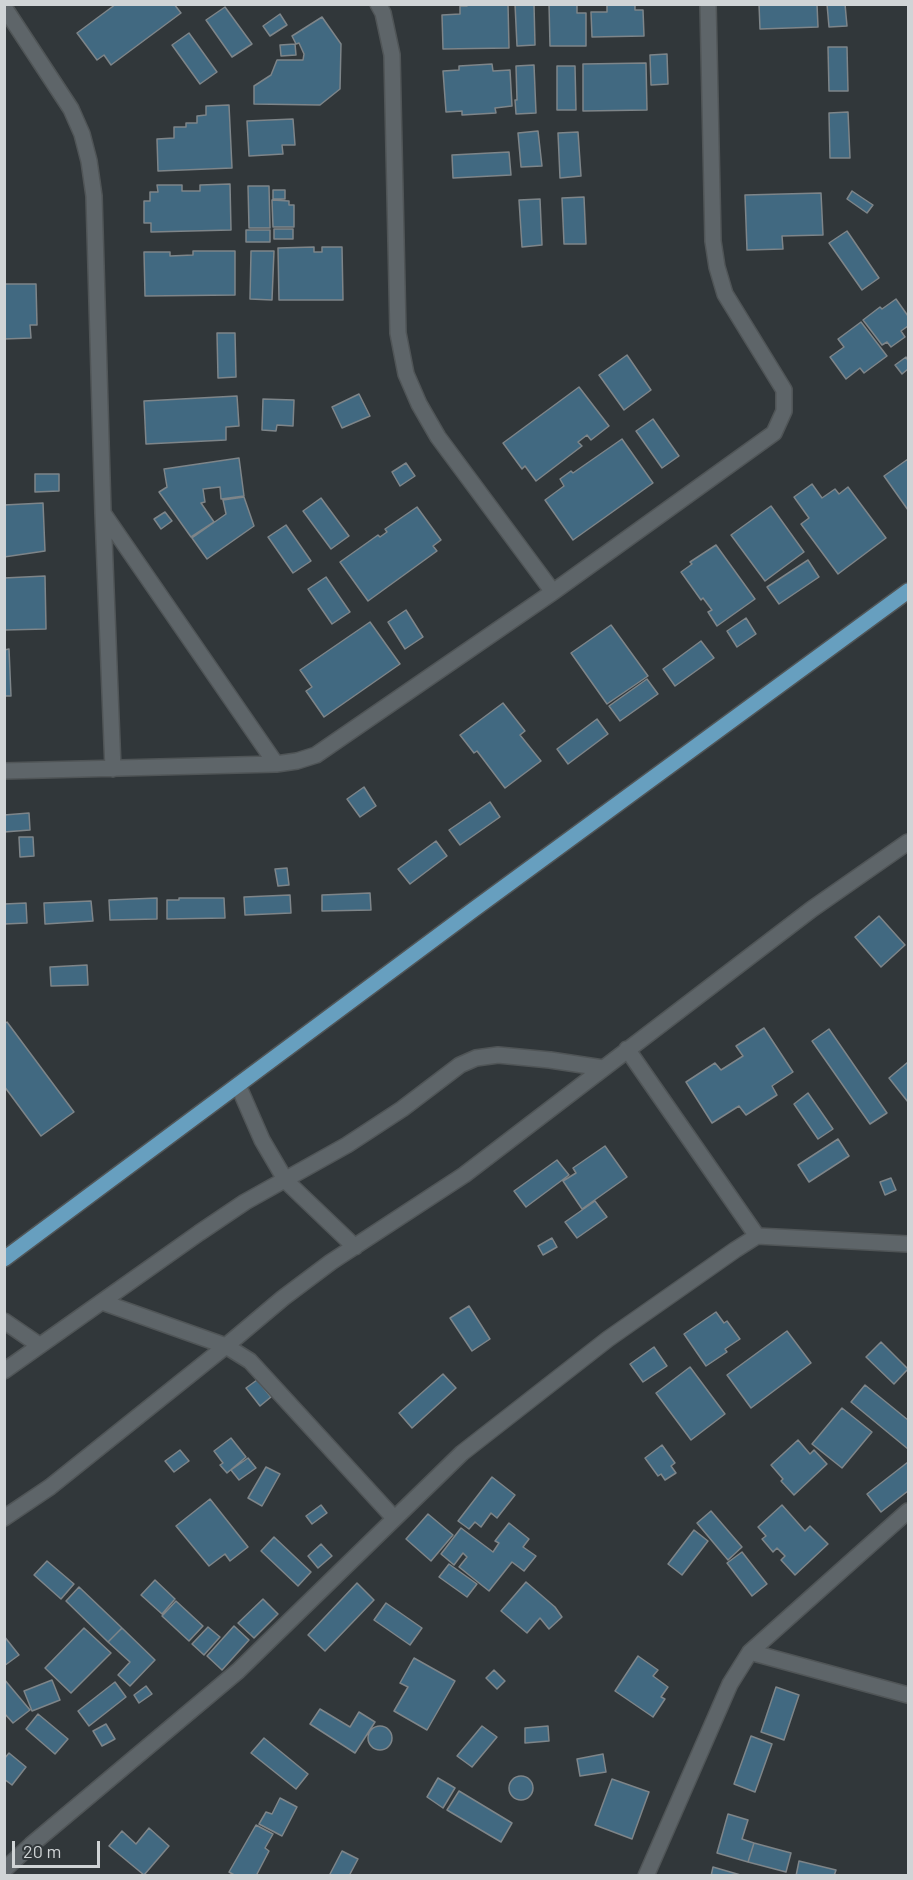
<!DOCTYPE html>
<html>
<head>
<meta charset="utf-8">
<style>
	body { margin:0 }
	#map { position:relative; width:913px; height:1880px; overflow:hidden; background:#31373a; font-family:Barlow,sans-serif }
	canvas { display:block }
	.frame { position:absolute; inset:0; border:6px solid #d0d4d6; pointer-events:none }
	.scale { position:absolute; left:12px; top:1841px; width:88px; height:27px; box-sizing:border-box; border:3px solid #d0d4d6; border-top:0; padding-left:8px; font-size:18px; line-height:21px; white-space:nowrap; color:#d0d4d6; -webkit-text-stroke:4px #31373a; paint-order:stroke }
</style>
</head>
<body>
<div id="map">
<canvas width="913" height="1880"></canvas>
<div class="frame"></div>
<div class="scale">20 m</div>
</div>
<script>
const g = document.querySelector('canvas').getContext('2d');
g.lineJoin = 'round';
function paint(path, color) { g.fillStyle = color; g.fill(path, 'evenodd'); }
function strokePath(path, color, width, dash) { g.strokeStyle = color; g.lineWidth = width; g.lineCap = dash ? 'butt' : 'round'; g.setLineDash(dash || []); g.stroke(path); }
const building = new Path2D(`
	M116,4H174L181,13L111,65L104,55L97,60L77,33Z
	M466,4H508L509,48L443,49L442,15L460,14V6H467Z
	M515,4H534L535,45L517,46Z
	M549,4H577V13H586V46H550Z
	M607,4H635V10H643L644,36L592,37L591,12H607Z
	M759,4H817L818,27L760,29Z
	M827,4H845L847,26L829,27Z
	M225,7L252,44L232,57L206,20Z
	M280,14L287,25L270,36L263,26Z
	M322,17L341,44L340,89L320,105L254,104V86L271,75L277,60H303L304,54L299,43L296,44L292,36Z
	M189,33L217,72L200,84L172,45Z
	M295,44L296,55L281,56L280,45Z
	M828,47H847L848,91H829Z
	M667,54L668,84L651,85L650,55Z
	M646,63L647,110L583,111V64Z
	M492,64L493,71L510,70L512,106L495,108L496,113L462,115V111L446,112L443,71L459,70V66Z
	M534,65L536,113L516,114L515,100H517L516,66Z
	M557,66H575L576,110H557Z
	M229,105L232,168L158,171L157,139L174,138V127H186V123H197V116L206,115V106Z
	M848,112L850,158H830L829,113Z
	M293,119L295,145H282L283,154L249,156L247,121Z
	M538,131L542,166L521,167L518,133Z
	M578,132L581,176L560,178L558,133Z
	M509,152L511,175L453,178L452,155Z
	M230,184L231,230L151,232V223H144V201H150V192H158L157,185H182V191H200V185Z
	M248,186H269L270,228H249Z
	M273,190H285V199H273Z
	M852,191L873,205L867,213L847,199Z
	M821,193L823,235L782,236L783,249L747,250L745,195Z
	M584,197L586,244H564L562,198Z
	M540,199L542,245L522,247L519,200Z
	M272,200L289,201V205H294V227H273Z
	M274,229H293V239H274Z
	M246,230H270V242H246Z
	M847,231L879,278L862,290L829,243Z
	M314,247V252H322V247H342L343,300H279L278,248Z
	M193,251H235V295L145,296L144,252H170V256L193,255Z
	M251,251H274L272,300L250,299Z
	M4,284H36L37,325H30L31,338L4,339Z
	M896,299L908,316V326L901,331L905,337L891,347L887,342L882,345L863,320L880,307L882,309Z
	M861,322L887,356L864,373L860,368L846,379L830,357L844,347L838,339Z
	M217,333H235L236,377L218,378Z
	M627,355L651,390L624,410L599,375Z
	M906,357L908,361V369L902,374L895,365Z
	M579,387L609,426L591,440L587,435L578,442L582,446L536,481L525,466L522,469L503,443Z
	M359,394L370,416L342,428L332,407Z
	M237,396L239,426L226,427V440L146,444L144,401Z
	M263,399L294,400L293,426L277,425L276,431L262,430Z
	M653,419L679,456L662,468L636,431Z
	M622,439L653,483L573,540L545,500L564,486L560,479L571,471L573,473Z
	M239,458L244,496L221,499L220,487L203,489L205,502L201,503L214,522L191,537L159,492L167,487L164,469Z
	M908,459V510L884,476Z
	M406,463L415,476L400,486L392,472Z
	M35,474H59V491L35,492Z
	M812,484L822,498L835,489L839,494L848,487L886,538L838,574L801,524L809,518L794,497Z
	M244,497L254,526L207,559L192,538L226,514L223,500Z
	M321,498L349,536L331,549L303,511Z
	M43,503L45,551L4,557V505Z
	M771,506L804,552L765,581L731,535Z
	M417,507L441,540L433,546L437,551L368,601L340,562L378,535L380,537L387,532L385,529Z
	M165,512L172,521L161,529L154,519Z
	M286,525L311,561L293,573L268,537Z
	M716,545L755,599L717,626L708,612L712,610L703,598L701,600L681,572L692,564L690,562Z
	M808,560L819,577L779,604L767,587Z
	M45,576L46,629L4,630V578Z
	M326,577L350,612L332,624L308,589Z
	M406,610L423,637L405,649L388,622Z
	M746,618L756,634L737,647L727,631Z
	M370,622L400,664L324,717L306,691L312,687L300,670Z
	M611,625L648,676L607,704L571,653Z
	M701,641L714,658L675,686L663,669Z
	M9,649L11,696H4V650Z
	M647,679L658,694L620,721L609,706Z
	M503,703L525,731L520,735L541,761L505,788L477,751L474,753L460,735Z
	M597,719L608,734L568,764L557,749Z
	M364,787L376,806L360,817L347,799Z
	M490,802L500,817L460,845L449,830Z
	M29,813L30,830L4,832V815Z
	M19,837H33L34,856L20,857Z
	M436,841L447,856L410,884L398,869Z
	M287,868L289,885L278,886L275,869Z
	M370,893L371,910L322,911V895Z
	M290,895L291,913L245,915L244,897Z
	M157,898V919L110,920L109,900Z
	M179,898H224L225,918L167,919V900H179Z
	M91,901L93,921L45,924L44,903Z
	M26,903L27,923L4,924V904Z
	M879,916L905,945L881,967L855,937Z
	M87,965L88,985L51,986L50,967Z
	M7,1022L74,1112L41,1136L4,1086V1024Z
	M764,1028L793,1072L772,1086L777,1095L746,1115L739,1106L712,1123L686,1082L715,1063L721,1070L743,1056L736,1046Z
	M829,1029L887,1113L870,1124L812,1041Z
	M908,1062V1102L889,1078Z
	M808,1093L833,1129L818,1139L794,1104Z
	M838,1139L849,1156L809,1182L798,1165Z
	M605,1146L627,1177L582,1209L563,1181L576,1173L573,1168Z
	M557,1160L569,1175L526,1207L514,1191Z
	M891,1178L896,1190L885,1195L880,1182Z
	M595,1201L607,1217L577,1238L565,1222Z
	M552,1238L557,1247L543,1255L538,1246Z
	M469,1306L490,1339L472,1351L450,1318Z
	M716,1312L724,1323L727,1321L740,1339L725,1349L727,1352L706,1366L684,1334Z
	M787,1331L811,1363L751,1408L727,1375Z
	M881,1342L908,1369L894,1384L866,1357Z
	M654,1347L667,1366L643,1382L630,1364Z
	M690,1367L725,1414L691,1440L656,1393Z
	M443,1374L456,1388L412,1428L399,1413Z
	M257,1380L271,1397L260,1406L246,1388Z
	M865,1385L908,1420V1449L851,1402Z
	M842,1408L872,1432L842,1468L812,1444Z
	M231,1438L246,1457L227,1473L220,1465L223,1463L214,1451Z
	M798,1440L810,1454L814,1450L827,1464L794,1495L781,1481L783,1479L771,1465Z
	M662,1445L675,1463L671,1466L676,1473L665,1480L661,1474L658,1476L645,1458Z
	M180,1450L189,1461L174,1472L165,1461Z
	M248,1458L256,1468L239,1480L231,1470Z
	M908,1462V1491L881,1512L867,1494Z
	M266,1467L280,1474L262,1506L248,1498Z
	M492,1477L515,1495L497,1518L491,1513L481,1527L475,1522L469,1529L458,1521Z
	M210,1499L248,1547L230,1561L225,1554L209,1566L176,1526Z
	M321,1505L327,1513L312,1524L306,1516Z
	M782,1505L805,1531L810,1526L828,1544L795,1575L781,1560L785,1556L777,1548L773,1552L762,1539L766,1536L758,1527Z
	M711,1511L742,1547L728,1560L697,1523Z
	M428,1514L453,1535L431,1561L406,1539Z
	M509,1523L529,1539L523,1547L536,1556L524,1571L512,1562L489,1591L459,1567L467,1557L463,1553L454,1565L441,1554L461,1528L493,1552L499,1543L495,1541Z
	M694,1530L708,1541L682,1575L668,1564Z
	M274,1537L311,1572L298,1586L261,1551Z
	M321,1544L332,1556L318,1568L308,1556Z
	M742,1552L767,1584L752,1596L727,1563Z
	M47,1561L74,1584L61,1599L34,1575Z
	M449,1564L477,1584L467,1597L439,1577Z
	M155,1580L175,1599L162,1614L141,1595Z
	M526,1582L555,1607L562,1617L549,1629L540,1618L527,1633L501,1611Z
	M357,1583L374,1600L325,1651L308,1635Z
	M79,1587L122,1628L108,1642L66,1601Z
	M263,1599L278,1614L254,1638L238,1623Z
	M176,1601L203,1626L189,1641L162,1616Z
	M386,1603L422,1628L410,1645L374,1620Z
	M234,1626L249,1640L222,1670L207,1656Z
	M208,1627L220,1637L204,1655L192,1644Z
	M84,1628L111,1653L71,1693L45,1668Z
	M122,1628L155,1660L130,1686L118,1675L130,1662L108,1642Z
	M4,1636L19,1655L4,1666Z
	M638,1656L658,1670L653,1676L668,1687L661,1697L665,1699L653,1717L615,1691Z
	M414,1658L455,1681L427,1730L394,1711L408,1687L400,1683Z
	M494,1670L505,1681L497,1689L486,1678Z
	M4,1679L30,1710L13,1723L4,1713Z
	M52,1680L60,1700L32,1711L24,1691Z
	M115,1682L126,1697L89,1726L78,1711Z
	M146,1686L152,1694L139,1703L134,1695Z
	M776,1687L799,1695L784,1740L761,1732Z
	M320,1709L350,1727L359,1712L375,1722L355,1753L310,1724Z
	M38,1714L68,1739L55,1754L26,1729Z
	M106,1724L115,1739L102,1746L93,1731Z
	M482,1726L497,1737L472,1767L457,1756Z
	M548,1726L549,1741L525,1743V1728Z
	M368 1738a12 12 0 1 1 24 0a12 12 0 1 1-24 0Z
	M751,1736L772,1744L755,1792L734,1784Z
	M264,1738L308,1774L296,1789L251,1753Z
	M9,1753L26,1767L12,1785L4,1779V1759Z
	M603,1754L606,1772L580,1776L577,1759Z
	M509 1788a12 12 0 1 1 24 0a12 12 0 1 1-24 0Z
	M438,1778L455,1788L443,1808L427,1797Z
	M612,1779L649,1792L632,1839L595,1825Z
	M459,1791L512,1823L501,1842L447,1810Z
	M280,1798L297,1807L282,1836L259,1824L266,1812L272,1814Z
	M728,1814L748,1820L742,1839L754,1843L748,1862L717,1853Z
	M256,1825L273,1834L265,1848L269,1851L256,1876H236L229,1872Z
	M149,1828L169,1846L144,1875L109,1846L122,1831L136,1844Z
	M754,1843L791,1853L786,1872L748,1862Z
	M342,1851L358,1859L349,1876H329Z
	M799,1861L836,1870L834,1876H796Z
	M713,1867L744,1876H711Z`);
const minor = new Path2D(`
	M378,4L383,13L392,55L398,333L406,374L419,404L438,437L553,592
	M4,7L71,109L82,134L89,161L94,196L103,513L113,769
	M103,513L276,764
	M4,771L276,764L297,761L316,755L553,592L774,433L784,411V390L725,294L717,267L713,241L708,4
	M627,1049L757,1236
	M238,1085L262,1140L286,1181L355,1247
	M102,1302L226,1346L250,1361L394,1518
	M4,1321L39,1345
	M4,1371L199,1233L245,1202L347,1145L402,1109L460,1065L476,1058L498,1055L550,1060L603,1068
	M4,1518L50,1487L226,1346L283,1298L331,1262L464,1175L812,909L908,842
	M750,1652L908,1695
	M4,1870L31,1845L238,1671L462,1453L608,1339L735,1250L757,1236L908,1244
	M646,1876L730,1684L750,1652L908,1511`);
const major = new Path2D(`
	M4,1259L473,910L908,591`);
paint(building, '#416981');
strokePath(building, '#7e8589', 1.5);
strokePath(minor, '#505557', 18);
strokePath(major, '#505557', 18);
strokePath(minor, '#5e6569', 15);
strokePath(major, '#679fbf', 15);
</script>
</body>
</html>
